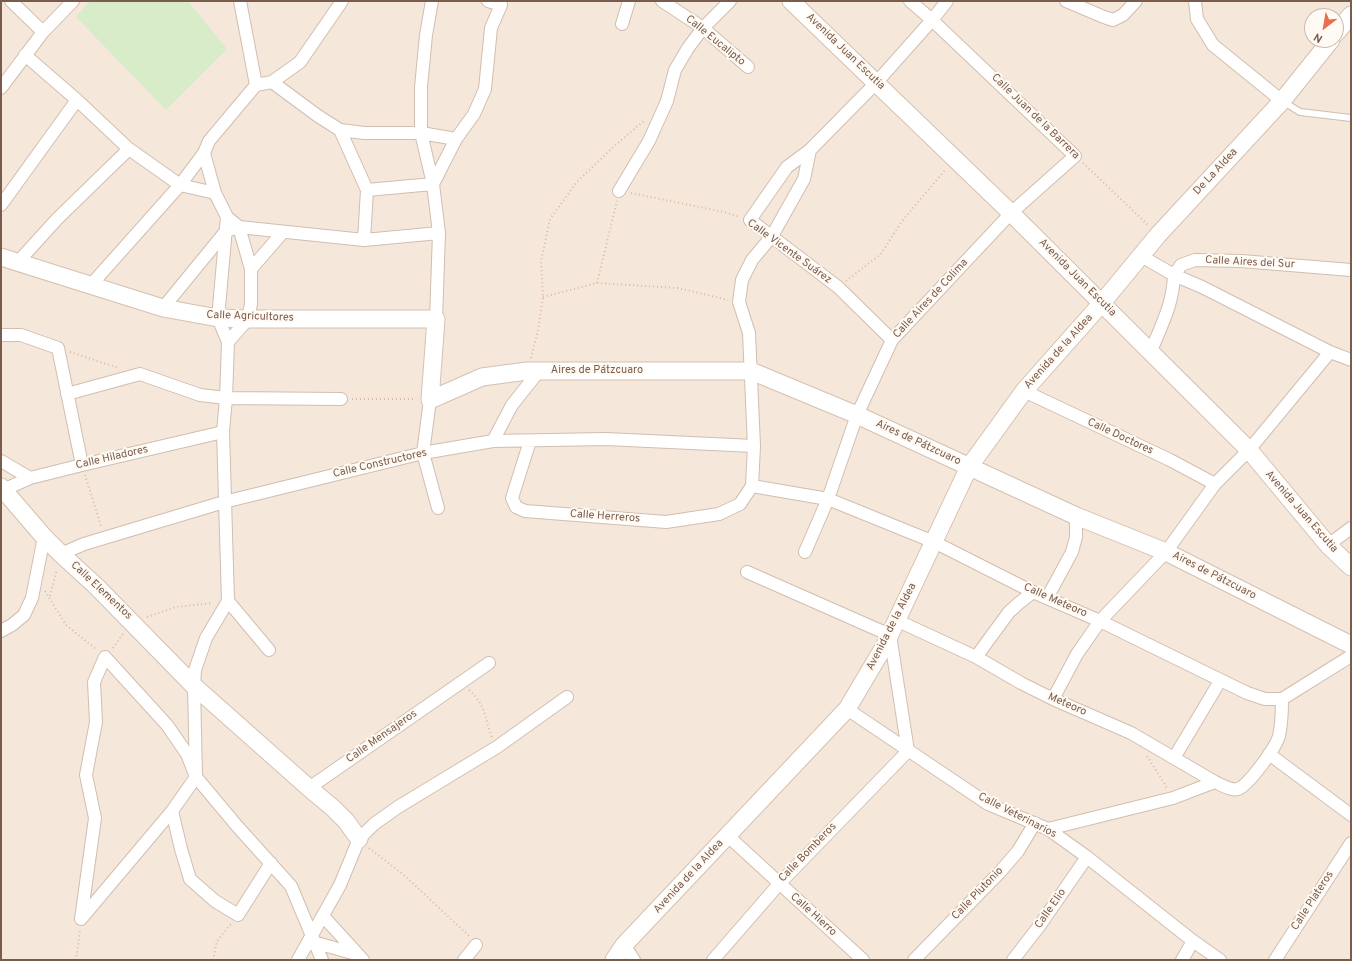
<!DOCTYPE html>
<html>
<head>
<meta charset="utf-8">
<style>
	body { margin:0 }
	#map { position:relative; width:1352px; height:961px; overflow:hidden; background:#fdf6ec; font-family:Overpass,sans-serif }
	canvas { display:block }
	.frame { position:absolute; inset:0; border:2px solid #7a5c4d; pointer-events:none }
	.north { position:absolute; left:1304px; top:8px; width:40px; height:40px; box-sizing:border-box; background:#fffaf3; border:1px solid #cabbb1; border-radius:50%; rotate:211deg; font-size:11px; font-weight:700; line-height:16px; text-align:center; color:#7a5c4d }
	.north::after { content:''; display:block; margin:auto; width:14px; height:18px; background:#e76f51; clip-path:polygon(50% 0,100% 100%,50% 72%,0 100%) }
</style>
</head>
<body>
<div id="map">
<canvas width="1352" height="961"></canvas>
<div class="frame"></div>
<div class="north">N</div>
</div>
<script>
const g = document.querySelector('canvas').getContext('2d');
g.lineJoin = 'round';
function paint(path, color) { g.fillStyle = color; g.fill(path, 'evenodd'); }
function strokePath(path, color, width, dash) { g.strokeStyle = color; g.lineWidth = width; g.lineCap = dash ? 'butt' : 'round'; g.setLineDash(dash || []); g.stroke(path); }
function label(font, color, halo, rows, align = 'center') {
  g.font = font + ' Overpass,sans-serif'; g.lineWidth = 4; g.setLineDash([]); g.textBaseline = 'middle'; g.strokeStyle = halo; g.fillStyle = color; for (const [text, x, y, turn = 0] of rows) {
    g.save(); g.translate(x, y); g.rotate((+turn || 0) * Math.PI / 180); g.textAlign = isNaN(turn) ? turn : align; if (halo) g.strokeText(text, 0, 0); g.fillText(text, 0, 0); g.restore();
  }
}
const residential = new Path2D(`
	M1,1H1351V960H1ZM1312,16H1336V40H1312Z`);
const green = new Path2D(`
	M90,1H188L227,49L166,110L76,17Z`);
const path = new Path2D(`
	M1083,163L1148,225
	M631,193L724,212L740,217
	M846,281L881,254L902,221L946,169
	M597,283L617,201
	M543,297L597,283L678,288L728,300
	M70,352L119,368
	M531,358L538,330L543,297L541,261L550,219L576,183L612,148L645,120
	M352,399H416
	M85,475L101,526
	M45,591L66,625L97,650
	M50,596L57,569
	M147,617L176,607L213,603
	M113,648L123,634
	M469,690C487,706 484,718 492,737
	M1147,756L1167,788
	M369,848L405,876L469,936
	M75,960L77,954L80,930
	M213,960L217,941L231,924`);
const lane = new Path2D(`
	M1284,102L1300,112L1351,118`);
const street = new Path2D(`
	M11,1L43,32
	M240,1L256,85
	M488,1L501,5
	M662,1L703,28L748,67
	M1066,1L1104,17L1113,20L1123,15L1136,1
	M1195,1L1197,19L1213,45L1282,101
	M622,24L629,1
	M25,55L77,100L129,149L180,185L215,193
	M272,82L318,116L340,130L364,133H421L456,139
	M1,88L43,32L73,1
	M340,130L367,190L364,240
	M204,153L215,193L227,217L239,227L251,269V304L248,319L228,342
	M367,190L433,184L421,133V87L426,35L432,1
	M619,191L649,141L667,101L675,70L688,48L703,28L730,1
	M1,205L77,100
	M1141,256L1174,275L1202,287L1330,352L1351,360
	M18,262L57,219L129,149
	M251,269L283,232
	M1174,275L1181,265L1195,260L1241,261L1351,270
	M90,286L180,185L204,153L209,141L256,85L272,82L300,62L342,1
	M163,308L226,231L239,227L364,240L439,233
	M436,319L439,233L433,184L456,139L474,114L485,89L491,28L501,5
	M1,335H21L58,348L82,465
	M892,340L838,287L750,220L787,167L810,150L876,83L932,20L947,1
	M1151,351C1162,324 1173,304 1174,275
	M1024,391L1170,460L1215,484
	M67,394L140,374L200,395L226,398L341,399
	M430,400L423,453L438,508
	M493,441L512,405L539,371
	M530,441L512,498L516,507L525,511L666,522L719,514L740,504L752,486L754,446L749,333L739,302L742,280L752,260L772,236L804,179L810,150
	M1,461L30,478
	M752,486L828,499L934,542L1033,592L1100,621L1247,693L1265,699H1282
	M3,490L30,478L82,465L223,432
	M1328,545L1351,528
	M805,552L828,499L857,415L892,340L1011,213L1075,156L932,20L910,1
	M61,554L84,544L224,502L423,453L493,441L606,439L754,446
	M1047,598L1072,552L1076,537V516
	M228,601L269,650
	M896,620L976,657L1021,683L1053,699L1131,733L1215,782C1222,785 1231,791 1238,789C1249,785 1276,747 1279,736C1282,723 1282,711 1282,699L1351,656
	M1,631L12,625L24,615L32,598L44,537
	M976,657L1009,612L1019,603L1033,592
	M1053,699L1077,654L1100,621L1166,552L1215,484L1249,450L1330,352
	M847,709L988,804L1048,829L1087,857L1193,941L1220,960
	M1269,754L1351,815
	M1174,758L1220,681
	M309,788L489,663
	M172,811L181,849L190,879L215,901L238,915L271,863
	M1048,829L1173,798L1215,782
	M728,836L863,960
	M323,916L363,960
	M81,919L172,811L196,777L194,686L195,670L206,638L228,601L223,432L226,398L228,342L218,318L227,217
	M81,919L95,818L86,775L96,722L94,682L105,657L167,725L187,754L196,777L237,826L291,886L322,960
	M313,942L356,954
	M624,945L634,960
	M298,960L340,885L359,839L374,824L398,807L497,747L567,697
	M464,960L476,945
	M713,960L779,884L908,751L890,635L747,572
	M914,960L1000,872L1018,851L1035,823
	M1013,960L1040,925L1087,857
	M1182,960L1193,941
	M1275,960L1351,843`);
const secondary = new Path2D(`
	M791,1L1011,213L1249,450L1328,545L1351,567
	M1336,33L1351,15
	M1,257L163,308L218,318L248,319H436L430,400L482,377L527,371H751L857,415L1076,516L1166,552L1351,645
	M1,487L44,537L61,554L97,587L194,686L309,788L333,808L346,821L359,839
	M614,960L624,945L847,709L885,645L969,467L1024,391L1101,304L1158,235L1282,101L1331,40`);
const streetNames = [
	["Calle Eucalipto",715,41,39],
	["Avenida Juan Escutia",845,52,44],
	["Calle Juan de la Barrera",1035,117,44],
	["De La Aldea",1216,172,-47],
	["Calle Vicente Suárez",789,252,36],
	["Calle Aires del Sur",1250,263,3],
	["Avenida Juan Escutia",1077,278,45],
	["Calle Aires de Colima",931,299,-47],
	["Calle Agricultores",250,317,2],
	["Avenida de la Aldea",1059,352,-48],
	["Aires de Pátzcuaro",597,371],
	["Calle Doctores",1120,437,25],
	["Aires de Pátzcuaro",918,443,25],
	["Calle Hiladores",112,458,-13],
	["Calle Constructores",380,464,-13],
	["Avenida Juan Escutia",1301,512,49],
	["Calle Herreros",605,517,4],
	["Aires de Pátzcuaro",1214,576,27],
	["Calle Elementos",101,591,43],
	["Calle Meteoro",1055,601,24],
	["Avenida de la Aldea",892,627,-63],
	["Meteoro",1067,705,24],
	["Calle Mensajeros",382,737,-35],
	["Calle Veterinarios",1017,816,27],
	["Calle Bomberos",808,853,-46],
	["Avenida de la Aldea",689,877,-47],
	["Calle Plutonio",978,894,-46],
	["Calle Plateros",1313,901,-57],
	["Calle Elio",1051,909,-55],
	["Calle Hierro",813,915,42]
];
paint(residential, '#f5e8da');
paint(green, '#d8ecc9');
strokePath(lane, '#d1beb0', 8);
strokePath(street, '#d1beb0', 14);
strokePath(secondary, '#d6c0b0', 19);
strokePath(path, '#d9b8a5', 2, [1, 3]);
strokePath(lane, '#fff', 6);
strokePath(street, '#fff', 12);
strokePath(secondary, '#fff', 17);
label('11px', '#7a5c4d', '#fffaf3', streetNames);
</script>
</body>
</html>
